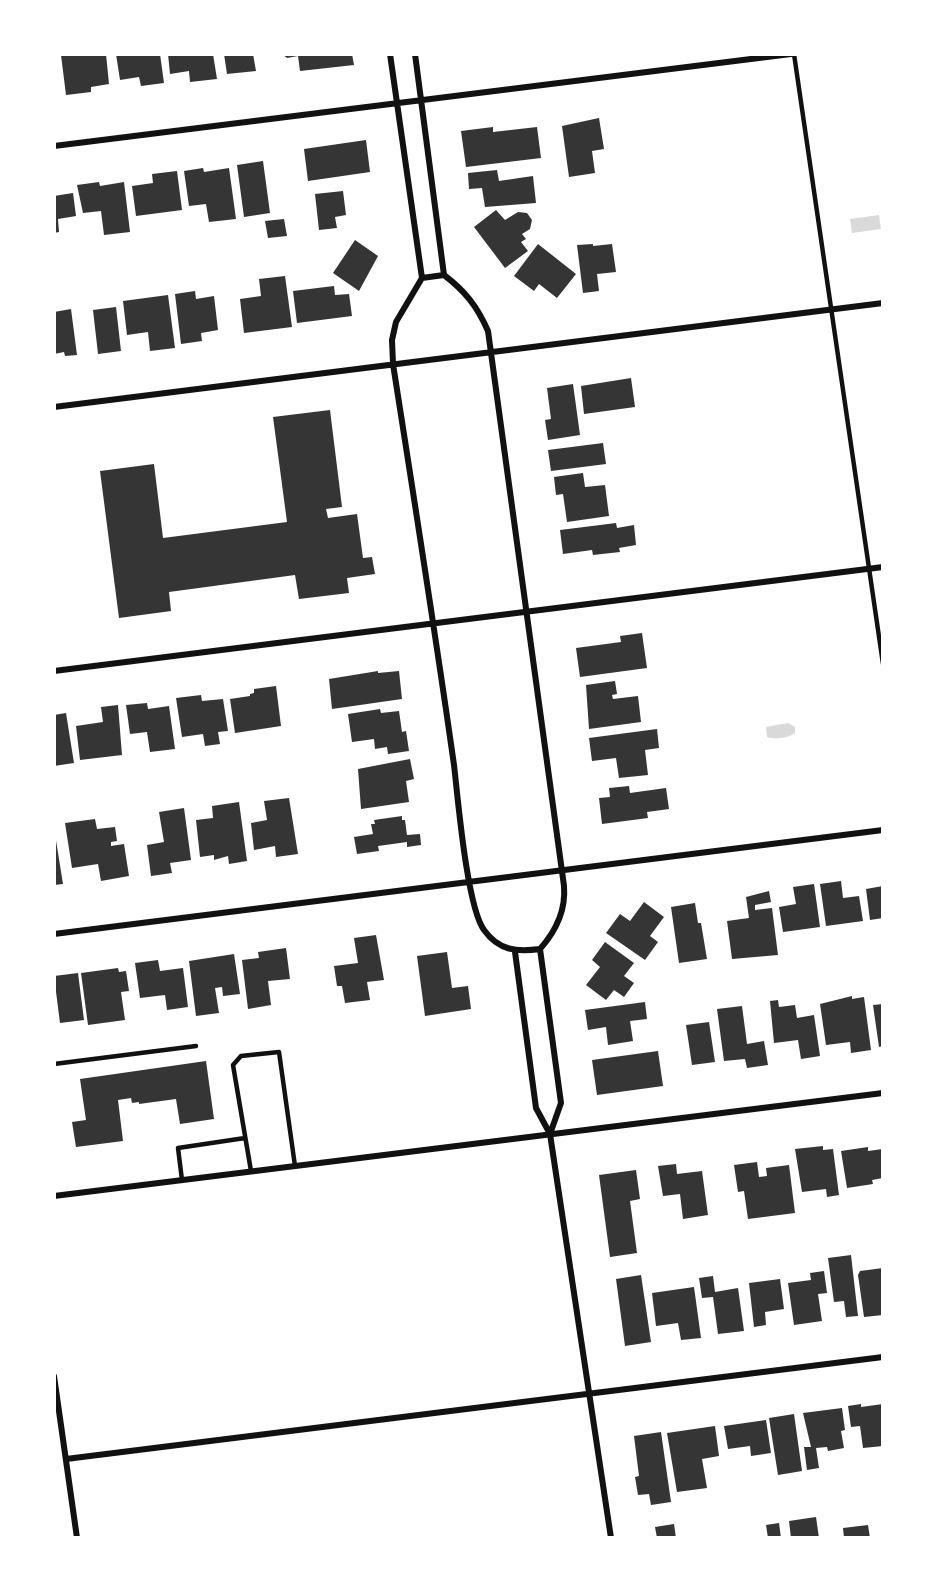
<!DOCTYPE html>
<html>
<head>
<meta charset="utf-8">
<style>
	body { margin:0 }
	#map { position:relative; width:937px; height:1592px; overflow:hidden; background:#fff; font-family:"Archivo Narrow",sans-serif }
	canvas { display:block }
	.frame { position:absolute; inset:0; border:56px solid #fff; pointer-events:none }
</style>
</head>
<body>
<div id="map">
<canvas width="937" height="1592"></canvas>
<div class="frame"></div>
</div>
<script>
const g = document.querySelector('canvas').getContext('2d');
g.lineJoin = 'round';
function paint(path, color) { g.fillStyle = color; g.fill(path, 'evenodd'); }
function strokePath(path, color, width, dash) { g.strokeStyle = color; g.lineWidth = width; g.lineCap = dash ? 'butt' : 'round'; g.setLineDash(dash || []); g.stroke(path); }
const water = new Path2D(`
	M879,215L881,229L852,233L850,219Z
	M788,723L795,727V733C788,738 775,740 767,737L766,727Z`);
const building = new Path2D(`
	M72,54H106L109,84L91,87V92L66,95L61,55Z
	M116,54H160L164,83L141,86L139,77L120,80Z
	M168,54H213L217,79L190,82L189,71L170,74Z
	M224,54H253L256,71L227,74Z
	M282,54H352L354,65L300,71L298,56L287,58Z
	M599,118L604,149L592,151L595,173L569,177L562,126Z
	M493,127V132L537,127L541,158L466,167L461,131Z
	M366,140L370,172L308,181L304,149Z
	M263,161L270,213L244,217L237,165Z
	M203,168L204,172L229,168L236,219L209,222L206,204L189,206L184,171Z
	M497,170L499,181L533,176L536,203L485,207L482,188L469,189L468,173Z
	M177,171L182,210L136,216L132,186L153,183L152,174Z
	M99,182L100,186L124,182L130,232L104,235L101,211L83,213L77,185Z
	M343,191L346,215L335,217L337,228L319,230L315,194Z
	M73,193L76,216L58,219L59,232L54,233V196Z
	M496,210L505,220L518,212L527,213L532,220L530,229L522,234L526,239L521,242L528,251L505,268L474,227Z
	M284,219L287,236L268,238L265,221Z
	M355,240L378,256L359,291L333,273Z
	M538,244L576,274L557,298L539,284L534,291L514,276Z
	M593,244V246L612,244L616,272L597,274L599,291L583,293L577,245Z
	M285,276L292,327L244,333L240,299L261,296L259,279Z
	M334,286L335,295L349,294L352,316L297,323L293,291Z
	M195,291L196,299L214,296L218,330L201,333L202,341L181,344L175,294Z
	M168,295L175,348L150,351L148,332L127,335L123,301Z
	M116,307L121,351L98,354L93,310Z
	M71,309L77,355L65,356L64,352L54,354V312Z
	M631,378L635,407L584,414L581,386Z
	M573,384L580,435L548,440L545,420L551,419L547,388Z
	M330,410L342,507L326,509L328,518L357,514L363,558L372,557L375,574L347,578L349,593L299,599L295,575L169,592L171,611L119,618L100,471L154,464L163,538L287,522L273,417Z
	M603,443L606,464L551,471L548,450Z
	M583,473L585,487L605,485L609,516L567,522L563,494L556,495L554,477Z
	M616,523L617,528L634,525L636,545L619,548L620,552L593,555L592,550L563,554L560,530Z
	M642,633L647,668L580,677L576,648L621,642L620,636Z
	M378,671V673L399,671L402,699L332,709L329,679Z
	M615,681L617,694L612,695L613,699L638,696L641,722L589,729L586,685Z
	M276,686L281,726L235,733L230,699L250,696V694L254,693V689Z
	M201,695L202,701L223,699L228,731L218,732L220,744L205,746L203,734L182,737L176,698Z
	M147,703L148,709L169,706L175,749L150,752L147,732L130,734L126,705Z
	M118,705L122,755L80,760L76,726L103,722L101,707Z
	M380,709L381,713L399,711L402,732L406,731L409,751L388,754L387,747L375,749L374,739L352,742L348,714Z
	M66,713L74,763L54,766V715Z
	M657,729L659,748L645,750L648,775L619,778L616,758L592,761L589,738Z
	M410,759L414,779L406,781L409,802L361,809L358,769Z
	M629,786L630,793L666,788L669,809L647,812L648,818L602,824L599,798L610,797L609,788Z
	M289,798L298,854L276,857L275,846L254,850L251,823L267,820L264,801Z
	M239,802L247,861L229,864L228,856L214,860V855L200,857L196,820L213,818L212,806Z
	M184,808L191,860L170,863L172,873L151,876L147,845L164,842L159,812Z
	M402,816V820H405L407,835L420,834L421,845L407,847V842L378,846L379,851L357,854L354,837L373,834L371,824H375L374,820Z
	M95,819L97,829L115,827L117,841L111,842V846L124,844L129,876L101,881L98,864L72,868L65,823Z
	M54,828L63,884L54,885Z
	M841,881L843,898L859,896L863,921L826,926L820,884Z
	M814,884L820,927L783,932L779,907L796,904L793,887Z
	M883,886V918L870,920L866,889Z
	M769,891L771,902L755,905V910L772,908L778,955L732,959L727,921L749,918L746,897Z
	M644,902L664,917L650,936L658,942L645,960L606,933L620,914L630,921Z
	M695,903L698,923H701L707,959L679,963L671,907Z
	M376,935L384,980L367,982L370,1000L345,1003L342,986H337L334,966L358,963L354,938Z
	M605,942L634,963L624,976L634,983L624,997L614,990L606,1000L586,985L600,967L592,960Z
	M286,948L290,979L268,981L271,1005L248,1009L242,960L259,958L258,952Z
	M447,952L452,988L468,986L471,1009L425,1016L417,956Z
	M234,954L240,994L223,996L222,987L215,988L219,1013L196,1016L189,961Z
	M158,960L160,971L183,968L188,1007L167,1010L165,995L140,998L135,963Z
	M118,968L119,972L126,971L129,991L121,992L125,1020L88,1025L81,973Z
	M78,973L84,1020L60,1023L54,976Z
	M852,996V999L864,997L871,1050L851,1053L850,1042L826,1045L820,1004Z
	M778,1000L779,1007L795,1005L797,1018L814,1015L820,1056L801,1059L798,1040L774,1043L770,1001Z
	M645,1002L647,1019L630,1021L633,1041L608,1045L606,1027L588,1030L585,1010Z
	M883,1004V1046L879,1047L873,1005Z
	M742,1006L747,1044L764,1041L768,1065L747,1068L745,1059L724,1061L717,1009Z
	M709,1022L715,1062L692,1065L686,1025Z
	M658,1051L663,1086L597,1095L592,1060Z
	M206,1061L214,1119L180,1124L176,1099L139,1104V1102L132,1103L131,1098L118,1100L123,1141L76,1147L72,1122L86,1120L80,1079Z
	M823,1146V1150L833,1149L839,1195L827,1197L826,1189L802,1192L795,1149Z
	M868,1147V1151L883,1149V1178L872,1180L873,1184L847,1188L841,1151Z
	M757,1162L759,1177L767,1176L766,1168L789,1165L795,1213L748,1219L744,1191L738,1192L734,1165Z
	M676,1164L677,1174L702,1171L708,1215L683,1219L680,1194L663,1196L658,1166Z
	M636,1170L640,1199L630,1201L637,1253L610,1257L599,1175Z
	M851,1255L858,1316L846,1317L844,1301L834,1302L828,1258Z
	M883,1268V1315L864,1317L858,1275L860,1271Z
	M824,1271L827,1293L818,1294L822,1321L794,1325L788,1283L811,1280L810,1273Z
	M641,1275L651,1342L625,1346L616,1279Z
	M713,1276L715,1292L738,1288L744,1331L718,1334L713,1297L702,1298L699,1278Z
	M780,1279L784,1309L765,1312L766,1325L754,1327L749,1283Z
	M694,1287L701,1338L681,1340L678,1323L656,1326L652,1293Z
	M861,1404V1407L883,1404V1446L863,1448L860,1426L851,1427L848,1406Z
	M842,1408L845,1430L841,1431L844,1448L828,1451L827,1447L816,1448L819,1468L807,1470L804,1447H811L803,1413Z
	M794,1414L802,1471L778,1475L769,1418Z
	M766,1420L771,1453L751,1456L750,1446L728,1449L724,1426Z
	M715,1426L719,1456L702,1459L707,1488L677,1492L667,1433Z
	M661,1432L671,1502L651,1505L649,1494L638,1495L635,1477L639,1476L634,1436Z
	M816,1517L819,1538H791L789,1521Z
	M779,1523L781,1538H768L766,1525Z
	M674,1524L676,1538H657L655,1527Z
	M868,1525L870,1538H844L843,1528Z`);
const service = new Path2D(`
	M794,54L883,664
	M54,1064L196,1046
	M251,1171L233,1065L241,1056L279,1052L295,1166
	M182,1180L178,1148L245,1138`);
const minor = new Path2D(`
	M390,54L422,278L396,322L392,340L393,364C414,498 435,631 454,765C458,799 467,907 484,930C499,951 517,952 540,949C556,931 566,910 564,886L488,331C477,306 465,291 444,275L422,278
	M415,54L444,275
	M54,146L791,54
	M54,407L883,303
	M54,671L883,567
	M54,934L883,830
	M540,949L561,1103L550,1134
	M515,952L536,1108L550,1134L611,1538
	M54,1196L883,1093
	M54,1376L77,1538
	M66,1459L883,1357`);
paint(water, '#d9d9d9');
paint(building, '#353535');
strokePath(service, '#111', 4.5);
strokePath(minor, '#111', 6);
</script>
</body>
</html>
